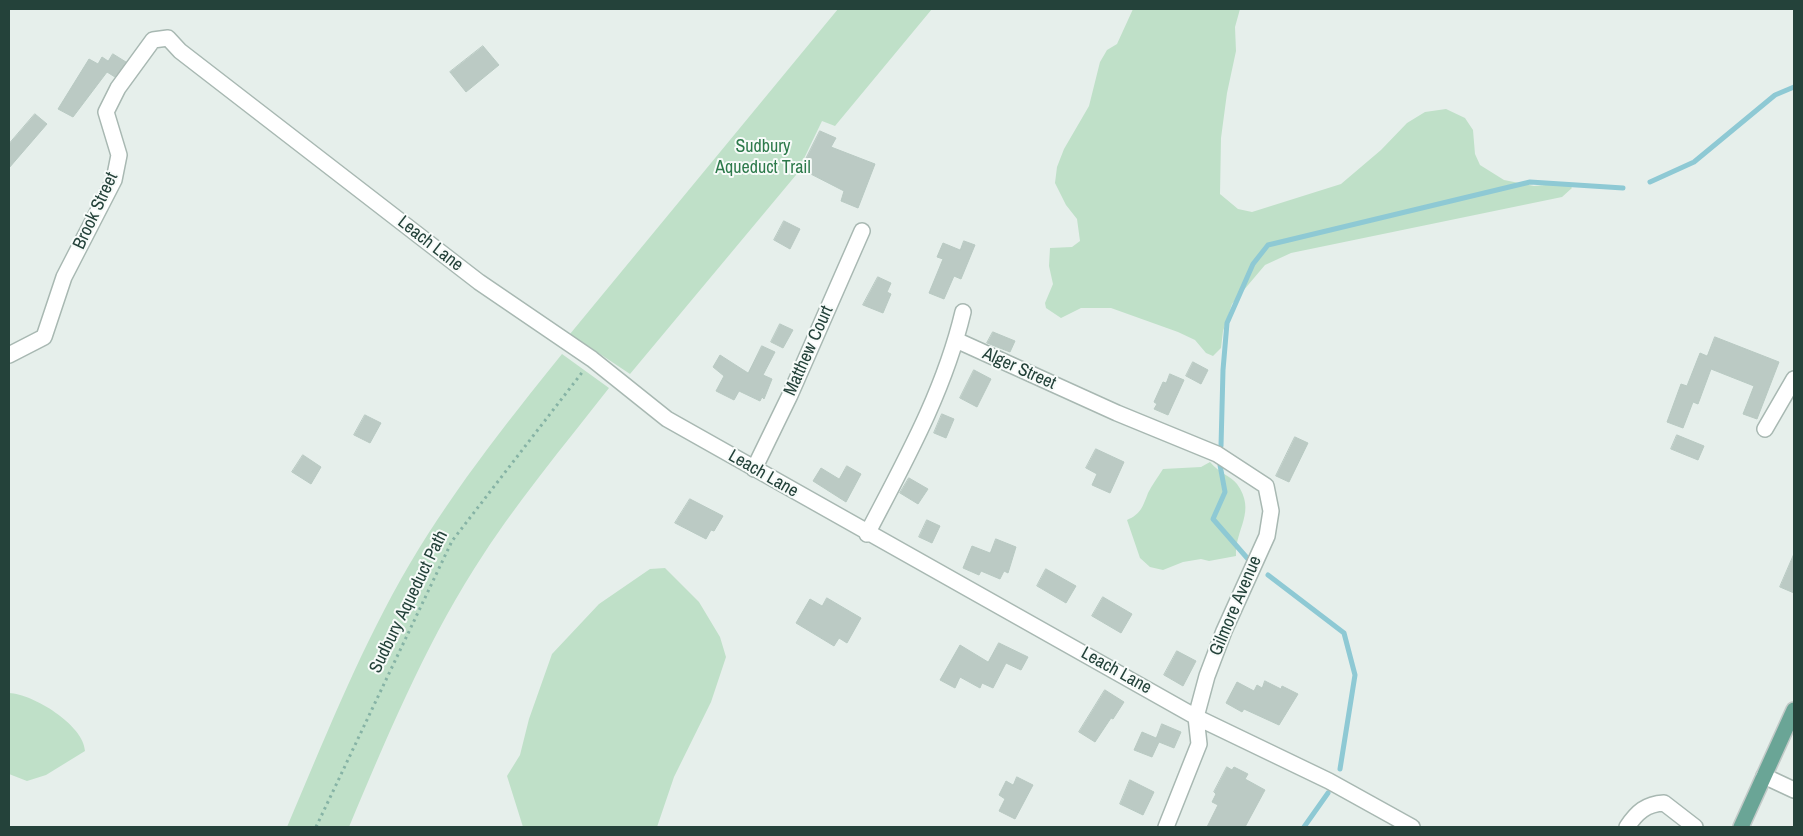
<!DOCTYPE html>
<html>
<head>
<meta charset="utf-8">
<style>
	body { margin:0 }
	#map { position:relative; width:1803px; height:836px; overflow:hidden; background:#e6efeb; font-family:"Archivo Narrow",sans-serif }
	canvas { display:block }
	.frame { position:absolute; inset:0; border:10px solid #24423a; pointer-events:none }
</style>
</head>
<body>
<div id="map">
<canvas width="1803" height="836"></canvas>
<div class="frame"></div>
</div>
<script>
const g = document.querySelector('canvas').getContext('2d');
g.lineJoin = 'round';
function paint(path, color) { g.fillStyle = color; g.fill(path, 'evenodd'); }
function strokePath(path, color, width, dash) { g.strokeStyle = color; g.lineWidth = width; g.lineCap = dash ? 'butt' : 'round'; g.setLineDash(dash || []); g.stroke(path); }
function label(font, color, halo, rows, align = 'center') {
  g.font = font + ' "Archivo Narrow",sans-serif'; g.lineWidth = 4; g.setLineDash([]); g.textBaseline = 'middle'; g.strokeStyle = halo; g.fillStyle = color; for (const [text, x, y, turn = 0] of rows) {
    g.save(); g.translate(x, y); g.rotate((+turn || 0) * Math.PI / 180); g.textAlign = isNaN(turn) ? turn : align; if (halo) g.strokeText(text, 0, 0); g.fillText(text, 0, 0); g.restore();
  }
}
const green = new Path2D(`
	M838,9H932L835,126L822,121L796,175L630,374L570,334Z
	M1133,9H1240L1235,27L1236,51L1227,93L1221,138L1220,194L1238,209L1252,212L1341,184L1381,150L1407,123L1425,112L1446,109L1465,118L1473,130L1475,154L1480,165L1504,180L1534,186L1568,183L1572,188L1562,197L1291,253L1265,265L1232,304L1223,331L1221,348L1213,356L1206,353L1195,340L1178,332L1111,308H1081L1061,318L1046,308L1045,303L1053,284L1049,266L1050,248L1072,247L1080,241L1077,219L1066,205L1055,183L1057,167L1064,149L1089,106L1100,62L1107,50L1117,44Z
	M562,354L609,388C563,447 514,505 474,569C423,650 386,739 349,827H287C323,743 356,659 401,579C447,498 504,426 562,354Z
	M1210,462C1219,473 1231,476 1237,484C1257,512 1235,528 1236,556L1209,561L1201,559L1183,562L1163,570L1150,567L1140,558L1127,520C1141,514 1143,506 1148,493C1152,485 1158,477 1163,469L1201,467Z
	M665,568L699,602L720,637L726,657L711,702L674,777L657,827H523L507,776L520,755L529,719L552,654L599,604L650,569Z
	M9,693C33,694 84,725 85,751L46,775L27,781L9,774Z`);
const stream = new Path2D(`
	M1650,182L1694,162L1775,95L1794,87
	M1221,446L1223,370L1227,323L1253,264L1268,245L1530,182L1623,188
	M1220,465L1225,492L1213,519L1248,559
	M1268,575L1344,633L1355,675L1340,769
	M1304,827L1328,793`);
const building = new Path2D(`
	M483,46L499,65L466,92L450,72Z
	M113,54L126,62L115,77L107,72L73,117L58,109L89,59L98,64L102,57L108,61Z
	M35,114L47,124L9,168V144Z
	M820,131L836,138L831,147L875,164L858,208L841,201L844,191L801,169Z
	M784,221L800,229L790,249L774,240Z
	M964,241L975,245L961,279L954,276L944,299L929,293L943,259L937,257L943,243L960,250Z
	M878,277L891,283L887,292L891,294L883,313L863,305Z
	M780,324L793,330L783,348L771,342Z
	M993,332L1015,341L1010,352L987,343Z
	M1715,337L1779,362L1757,419L1743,414L1754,386L1711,369L1698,404L1693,402L1683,428L1667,422L1681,384L1687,386L1700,353L1707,356Z
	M762,346L775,352L763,375L772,379L764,399L762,397L760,401L739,391L734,400L716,391L724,376L713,367L720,355L748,373Z
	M1193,362L1208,370L1201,384L1186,376Z
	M974,370L991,379L977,407L960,398Z
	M1170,374L1184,380L1168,415L1154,409L1157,404L1154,402L1163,382L1166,383Z
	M942,414L954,419L946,438L934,433Z
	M365,415L381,423L370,443L354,435Z
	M1677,435L1704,446L1698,460L1671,449Z
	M1295,437L1308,443L1289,482L1276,476Z
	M1096,449L1124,462L1110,493L1092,485L1097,474L1086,468Z
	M303,455L321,467L311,484L292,472Z
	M847,466L861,474L846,502L813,481L821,468L839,479Z
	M909,478L928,489L918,504L900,493Z
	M690,499L723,516L714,531L711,530L706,539L675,523Z
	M927,520L940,526L932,543L919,537Z
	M996,539L1016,547L1008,573L1004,571L1000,579L981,571L979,575L963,568L972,546L990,553Z
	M1794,554V593L1780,587Z
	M1046,569L1076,586L1066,603L1037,586Z
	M1103,597L1132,614L1121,633L1092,616Z
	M827,598L861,618L847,643L839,638L834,646L796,623L810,599L822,606Z
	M999,643L1028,657L1021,670L1006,663L993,688L982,683L980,688L960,677L955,688L940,680L960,645L988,662Z
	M1177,651L1196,661L1183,686L1164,675Z
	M1265,681L1281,689L1282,686L1298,694L1279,725L1244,709L1242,712L1226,703L1237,682L1254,691L1257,685L1262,688Z
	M1105,690L1124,702L1113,719L1111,718L1095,742L1079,732Z
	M1162,724L1181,732L1174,748L1159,742L1152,757L1134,750L1142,732L1156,738Z
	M1227,767L1232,770L1234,767L1248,774L1245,779L1265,790L1245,827H1207L1218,805L1212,802L1216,794L1214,792Z
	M1017,777L1033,785L1015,819L999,811L1005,799L999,795L1006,781L1013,785Z
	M1130,780L1154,792L1143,815L1120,804Z`);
const path = new Path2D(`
	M316,827L452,541L584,370`);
const minor = new Path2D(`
	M956,340L1117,413L1217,454L1266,486L1271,511L1267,536L1224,631L1207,676L1196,717L1199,744L1166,827
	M9,355L44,337L64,277L114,180L119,155L106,112L118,88L153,40L168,38L180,51L479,282L592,359L667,419L1196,717L1329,781L1412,827
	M1765,429L1794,379
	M754,469L790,395L862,231
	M867,534C905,461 944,392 963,312
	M1764,776L1794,790
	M1627,827C1637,812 1646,804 1664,803L1695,827`);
const major = new Path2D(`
	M1741,827L1794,710`);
const parkNames = [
	["Sudbury",763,147],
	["Aqueduct Trail",763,168]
];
const streetNames = [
	["Brook Street",96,211,-65],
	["Leach Lane",430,244,38],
	["Matthew Court",809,351,-66],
	["Alger Street",1019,369,24],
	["Leach Lane",763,474,30],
	["Sudbury Aqueduct Path",409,602,-64],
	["Gilmore Avenue",1236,606,-67],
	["Leach Lane",1116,671,29]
];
paint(green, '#bfe0c8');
strokePath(stream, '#8ec9d4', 5);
paint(building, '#bbcac4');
strokePath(building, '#b8c9c2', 1);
strokePath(minor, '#a8b8b2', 18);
strokePath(major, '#c2cac8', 18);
strokePath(path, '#86b3a5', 3, [2.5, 4]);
strokePath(minor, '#fff', 15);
strokePath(major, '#6aa596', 15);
label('18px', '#2d7a4b', '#f7fbf9', parkNames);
label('18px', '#24423a', '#f7fbf9', streetNames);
</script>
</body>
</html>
